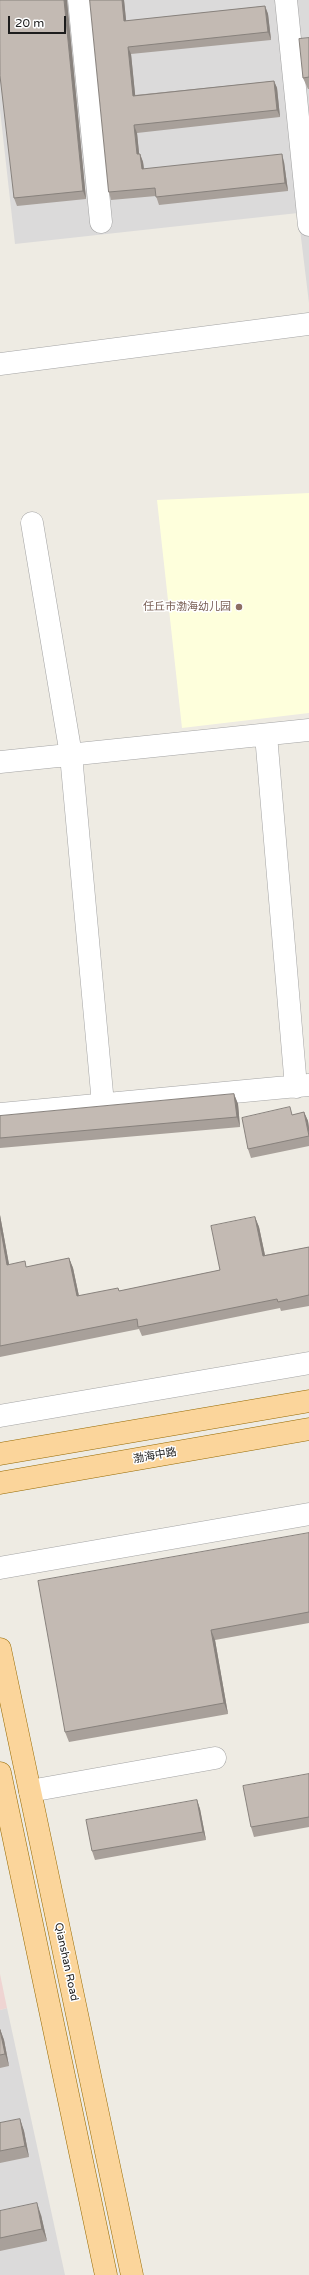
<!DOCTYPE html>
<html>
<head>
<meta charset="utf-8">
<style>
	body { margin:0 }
	#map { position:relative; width:309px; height:2275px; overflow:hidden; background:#eeebe3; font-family:"Varela Round",sans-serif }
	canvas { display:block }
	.scale { position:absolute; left:8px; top:16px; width:58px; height:18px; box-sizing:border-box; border:2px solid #1d1d1d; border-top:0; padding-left:5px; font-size:12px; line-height:14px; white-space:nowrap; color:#1d1d1d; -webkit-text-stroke:3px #fff; paint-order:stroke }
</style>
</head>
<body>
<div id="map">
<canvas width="309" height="2275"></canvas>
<div class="scale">20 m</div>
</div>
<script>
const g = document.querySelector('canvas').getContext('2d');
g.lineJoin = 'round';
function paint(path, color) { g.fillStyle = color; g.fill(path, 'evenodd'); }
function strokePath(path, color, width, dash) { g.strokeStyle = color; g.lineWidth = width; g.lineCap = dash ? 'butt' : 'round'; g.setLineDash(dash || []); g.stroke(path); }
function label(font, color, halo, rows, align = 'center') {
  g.font = font + ' "Varela Round","Noto Sans SC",sans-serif'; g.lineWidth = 3; g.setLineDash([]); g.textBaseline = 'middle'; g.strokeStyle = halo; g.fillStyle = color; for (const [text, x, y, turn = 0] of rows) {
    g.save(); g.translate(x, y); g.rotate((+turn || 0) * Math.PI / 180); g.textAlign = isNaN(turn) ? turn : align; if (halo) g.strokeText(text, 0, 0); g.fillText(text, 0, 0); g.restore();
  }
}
const residential = new Path2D(`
	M0,0H309V303L298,213L15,244L0,110Z
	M7,2008L65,2275H0V2010Z`);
const commercial = new Path2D(`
	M0,1974L7,2008L0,2010Z`);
const education = new Path2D(`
	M309,493V713L182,728L157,500Z`);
const minor = new Path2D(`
	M79,0L101,222
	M286,0L309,225
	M0,364L309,324
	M32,523L71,755L103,1104
	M266,735L296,1087
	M0,762L309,730
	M0,1114L309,1085
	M0,1416L309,1363
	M0,1568L309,1514
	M30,1791L215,1758`);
const major = new Path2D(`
	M0,1454L309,1401
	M0,1483L309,1429
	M0,1649L132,2275
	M0,1773L106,2275`);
const wall = new Path2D(`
	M0,0H67V1L86,199L17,206L14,198Z
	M90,0H124L126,21L265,6L268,14L271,40L131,54L135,95L274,81L277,88L280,117L137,133L139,154H140L143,162L144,169L284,162L288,191L159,205L156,196L111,200L109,192Z
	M309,38V89H308L303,78Z
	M234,1094L238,1104L240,1127L0,1148V1116Z
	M304,1112L308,1121L309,1128V1146L251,1158L248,1149L293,1115Z
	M0,1215L9,1265L27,1267L69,1258L73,1268L79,1296L119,1291L220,1270L255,1217L259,1227L265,1255L309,1247V1306L281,1311L280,1308L142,1336L139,1329L0,1357Z
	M309,1533V1623L215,1640L228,1714L69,1742L65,1732Z
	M309,1774V1827L254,1837L251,1827Z
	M197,1800L200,1809L206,1840L95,1860L92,1851Z
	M0,2029L4,2040L9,2066L0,2068Z
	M20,2119L24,2131L29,2157L0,2163V2123Z
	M0,2211L41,2215L47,2241L0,2251Z`);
const shadedWall = new Path2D(`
	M64,0H67V1L86,199L83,191Z
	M122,0H124L127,29L124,21Z
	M265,6L268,14L271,40L268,32Z
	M128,47L131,54L136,103L133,96Z
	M274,81L277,88L280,117L277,110Z
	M134,125L137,133L140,162L137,154Z
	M140,154L143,162L145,177L142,169Z
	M282,154L284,162L288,191L285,183Z
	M234,1094L238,1104L240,1127L237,1117Z
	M304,1112L308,1121L309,1128V1135Z
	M0,1215L11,1275L7,1265L0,1225Z
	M255,1217L259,1227L267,1265L263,1256Z
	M69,1258L73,1268L81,1306L77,1296Z
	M211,1630L215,1640L228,1714L224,1703Z
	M197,1800L200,1809L206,1840L203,1832Z
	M0,2029L4,2040L9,2066L5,2054Z
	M20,2119L24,2131L29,2157L25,2146Z
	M37,2203L41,2215L47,2241L42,2229Z`);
const building = new Path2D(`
	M0,0H64L83,191L14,198L0,76Z
	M90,0H122L124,21L265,6L268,32L128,47L133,96L274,81L277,110L134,125L137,154H140L142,169L282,154L285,183L156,197L155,188L109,192Z
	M309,38V77L303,78L299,39Z
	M234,1094L237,1117L0,1138V1116Z
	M290,1107L292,1115L304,1112L309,1136L248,1149L242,1118Z
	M255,1217L263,1256L309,1247V1295L278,1302L277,1299L138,1327L137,1319L0,1346V1225L7,1265L25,1261L26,1267L69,1258L77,1296L118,1288L119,1291L220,1270L211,1226Z
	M309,1533V1612L211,1630L224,1703L65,1732L38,1581Z
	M309,1774V1817L251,1827L243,1786Z
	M197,1800L203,1832L92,1851L86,1820Z
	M0,2030L5,2054L0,2055Z
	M20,2119L25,2146L0,2151V2123Z
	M37,2203L42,2229L0,2238V2211Z`);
const markers = [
	[239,607,4,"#8d6e63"]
];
const educationNames = [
	["任丘市渤海幼儿园",231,607]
];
const streetNames = [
	["渤海中路",155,1456,-10],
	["Qianshan Road",66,1962,78]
];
paint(residential, '#dbdada');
paint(commercial, '#efd4d2');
paint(education, '#feffdc');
strokePath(minor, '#a4a4a4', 23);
strokePath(major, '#966901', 23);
strokePath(minor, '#fff', 22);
strokePath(major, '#fbd59b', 22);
paint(wall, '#a8a09a');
paint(shadedWall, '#88827d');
paint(building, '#c3bab3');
strokePath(building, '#88827d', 1);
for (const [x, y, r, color] of markers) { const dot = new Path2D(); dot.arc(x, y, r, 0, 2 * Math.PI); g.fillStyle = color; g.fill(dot); strokePath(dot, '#fff', 1.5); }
label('11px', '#785e54', '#fff', educationNames, 'right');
label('11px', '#1d1d1d', '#fff', streetNames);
</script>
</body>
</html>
